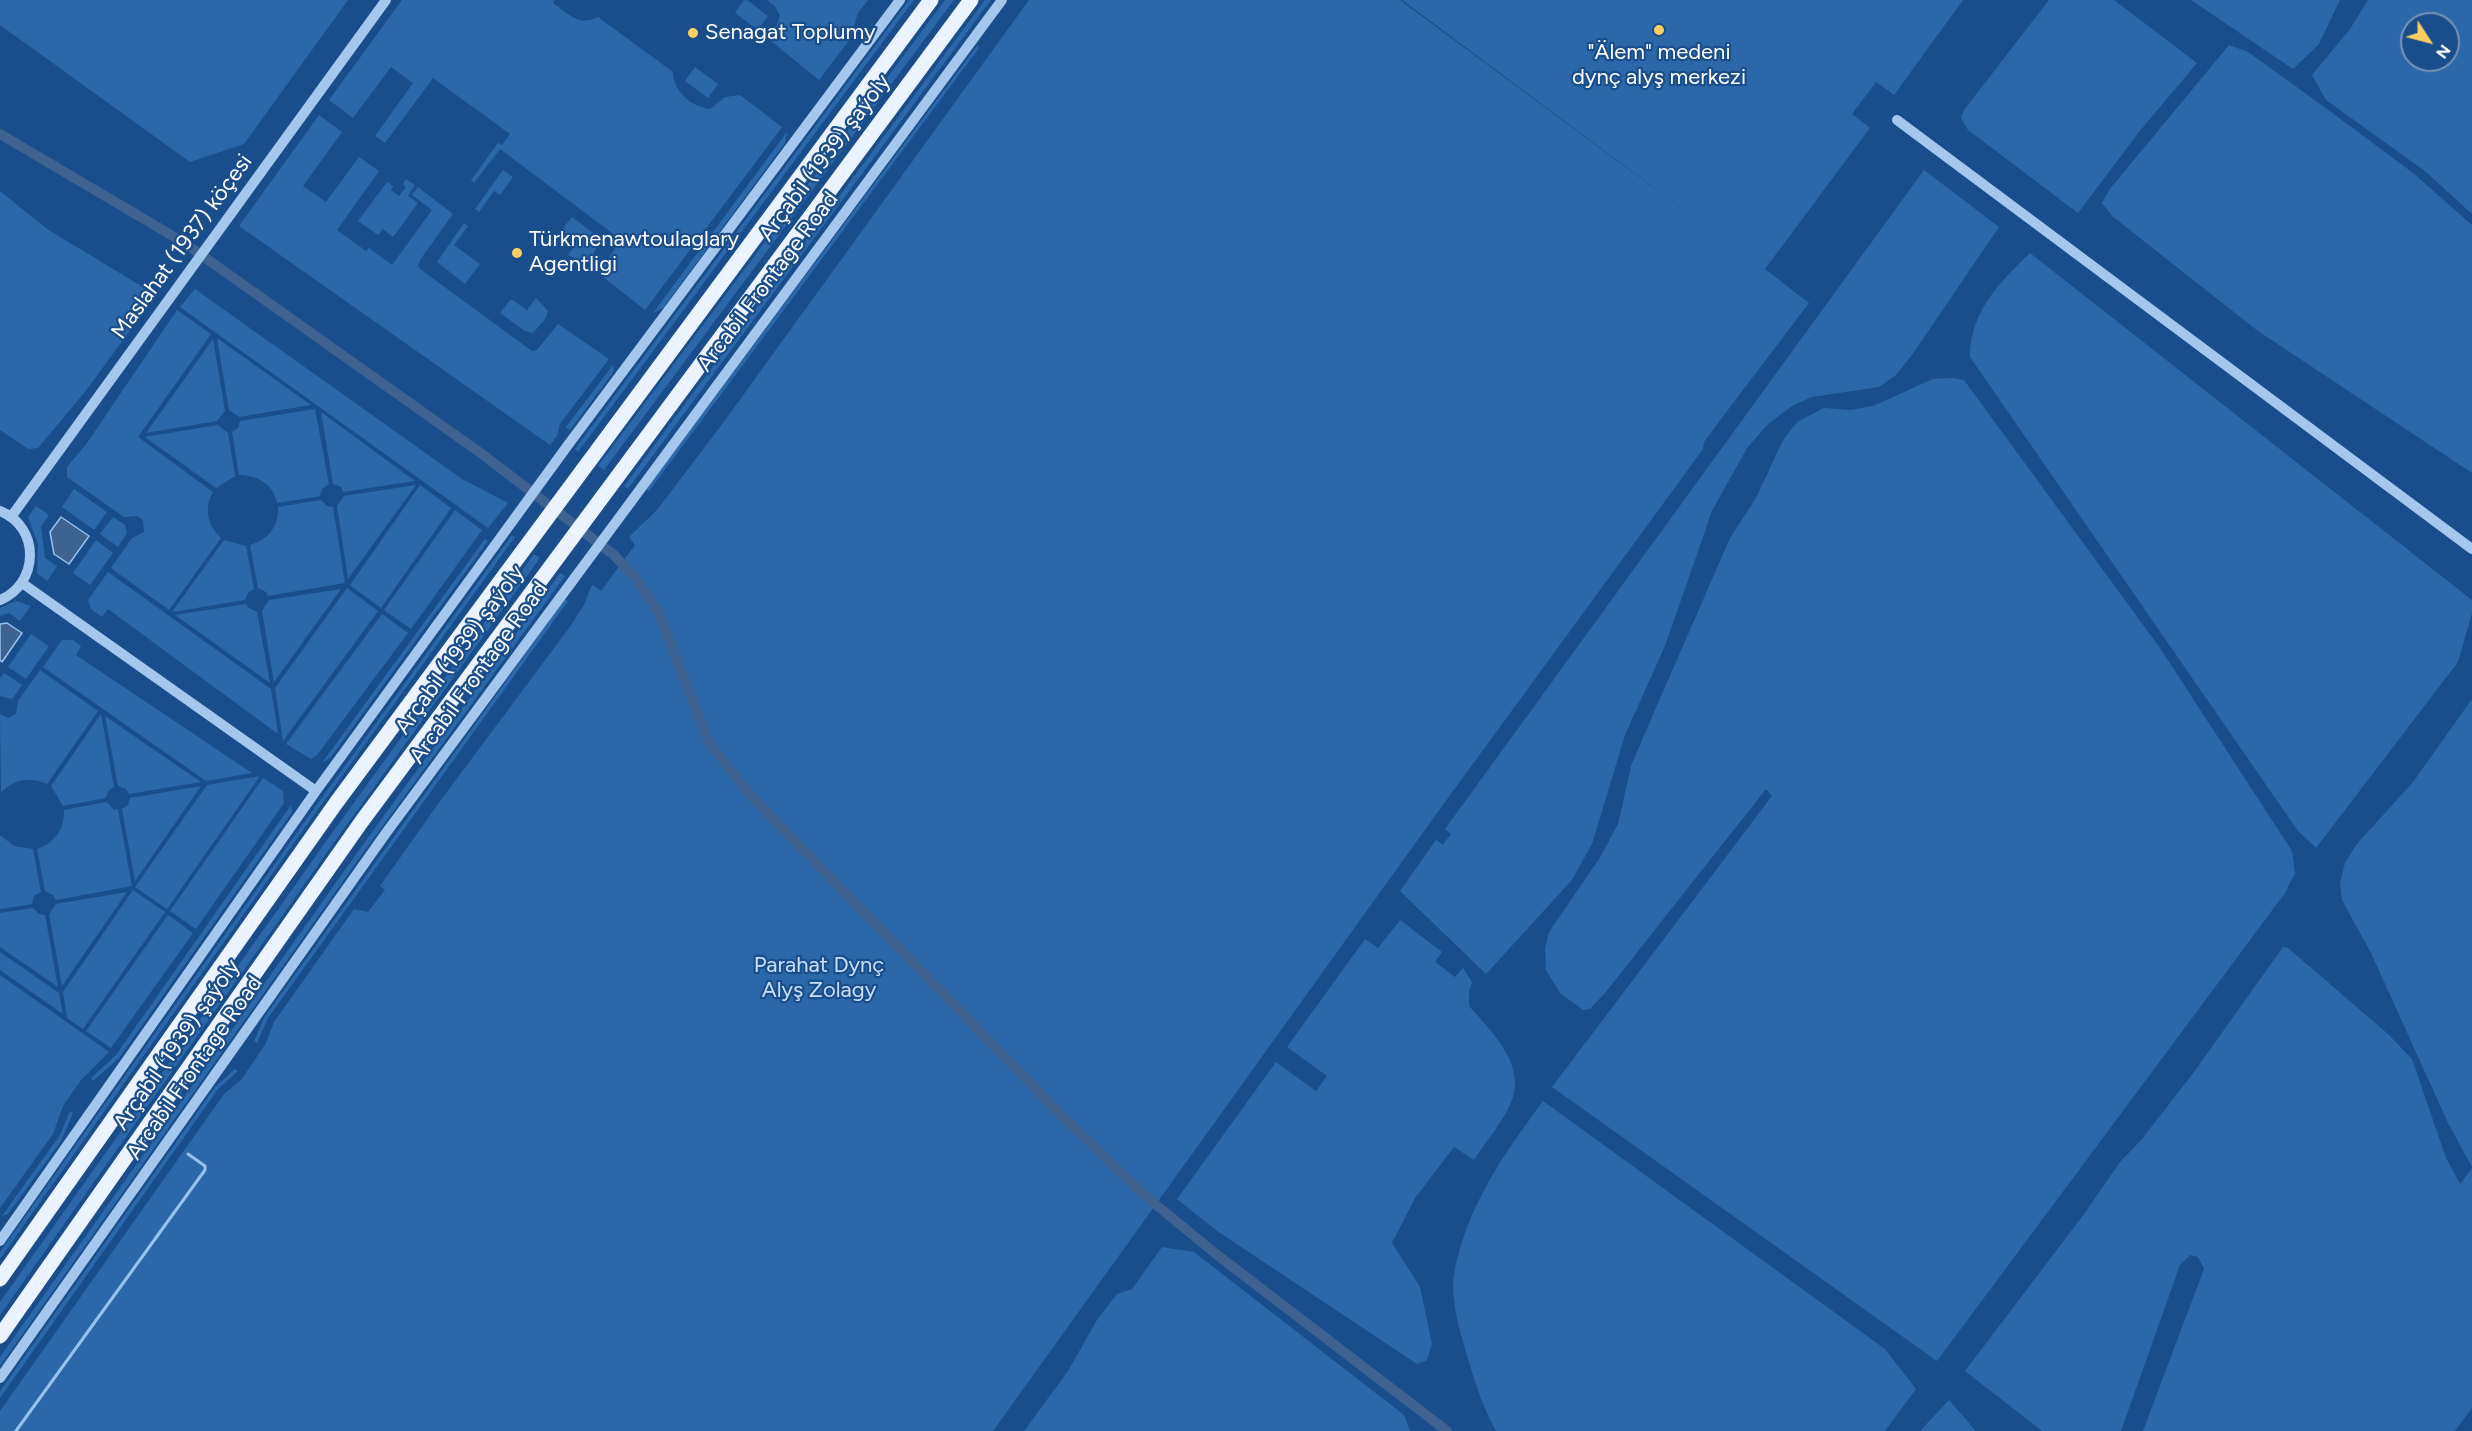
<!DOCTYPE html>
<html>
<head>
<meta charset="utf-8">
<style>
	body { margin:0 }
	#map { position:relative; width:2472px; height:1431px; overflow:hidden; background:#1a4d8b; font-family:Figtree,sans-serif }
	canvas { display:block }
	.north { position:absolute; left:2400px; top:12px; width:60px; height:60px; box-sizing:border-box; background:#1a4d8b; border:2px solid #7694b9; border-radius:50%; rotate:126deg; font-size:16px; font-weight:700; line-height:24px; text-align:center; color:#fff }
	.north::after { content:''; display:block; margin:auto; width:21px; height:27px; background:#ffce60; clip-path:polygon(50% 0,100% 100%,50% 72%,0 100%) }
</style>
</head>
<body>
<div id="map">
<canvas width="2472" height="1431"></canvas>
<div class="north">N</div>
</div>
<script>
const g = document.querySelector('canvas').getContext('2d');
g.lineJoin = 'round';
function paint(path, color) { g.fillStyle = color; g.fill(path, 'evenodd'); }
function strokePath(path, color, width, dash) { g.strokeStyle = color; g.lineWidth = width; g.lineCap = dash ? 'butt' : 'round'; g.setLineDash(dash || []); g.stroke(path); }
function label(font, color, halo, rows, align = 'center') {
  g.font = font + ' Figtree,sans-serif'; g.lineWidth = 4.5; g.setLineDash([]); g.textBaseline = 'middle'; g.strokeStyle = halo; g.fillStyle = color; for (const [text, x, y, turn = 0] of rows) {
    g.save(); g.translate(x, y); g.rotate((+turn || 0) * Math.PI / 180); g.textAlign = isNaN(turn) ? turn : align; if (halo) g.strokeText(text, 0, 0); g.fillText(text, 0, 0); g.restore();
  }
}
const green = new Path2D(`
	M0,0H348L244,144L190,162L0,25Z
	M402,0H554L553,3C568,14 580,27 598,17L673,72C673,91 691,107 710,109L725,97L740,95L782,127L645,310L598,273L618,244L616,236L500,149L474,183L471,180L498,143L502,145L510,134L433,78L385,143L375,136L413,83L391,67L353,118L329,100Z
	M747,0L768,16L758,30L735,13L743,1Z
	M767,0H868L858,13L850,39L819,80L771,41L780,16L775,6Z
	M909,0H914L578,452L575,449Z
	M945,0H954L604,470L598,466Z
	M985,0H991L628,489L624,486Z
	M1029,0H1400L1736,249L1402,0H1963L1894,95L1876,82L1852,114L1870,128L1765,269L1809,303L1721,419L1704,442L1703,449L1437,813L993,1431H0V1411L224,1094L241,1080L265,1045L274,1022L354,909L368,912L385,890L380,886L438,804L569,628L584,605L591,587L593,585L601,591L635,545L629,537L657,510L723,423Z
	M2049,0H2114L2197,63L2139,132L2078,213L1968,130L1961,118L1964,110Z
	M2191,0H2340L2319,44L2293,69Z
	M2368,0H2472V214L2425,171L2326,100L2312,75L2350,29ZM2412,24H2448V60H2412Z
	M2229,45L2248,52L2323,106L2413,173L2472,225V473L2258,331L2112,216L2102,203L2109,190Z
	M977,46L979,48L649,491L646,489Z
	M695,67L718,84L708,98L685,81Z
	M319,115L342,132L303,186L326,202L359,157L379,171L337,230L366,251L369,248L392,265L432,210L412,195L418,187L453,214L420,260L418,266L420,269L532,351L537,350L558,324L609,359L560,424L557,436L550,445L239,226Z
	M787,132L785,143L663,308L653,313Z
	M503,170L513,177L500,195L494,191L479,212L475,209Z
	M1924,170L1999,227L1912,355L1896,375L1879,387L1812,397L1792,406L1768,424L1747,448L1712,511L1665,646L1625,735L1592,844L1572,880L1486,974L1400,891L1436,840L1443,845L1451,834L1445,829Z
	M406,179L415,185L408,196L418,203L393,237L383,229L378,235L358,221L387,182L393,186L391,190L399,196L406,187L403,184Z
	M0,191L47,229L156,295L85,392L38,448L28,449L0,430Z
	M572,217L596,235L600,242L590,259L584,263L568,255L577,242L561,231Z
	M464,223L468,226L454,245L480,264L465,284L437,262Z
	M2030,253L2472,600V613L2458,662L2316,848L2298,831L1970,357C1970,312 1999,283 2030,253Z
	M195,289L462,479L508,503L488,528L180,307Z
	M536,298L548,311L546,318L533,333L525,331L500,313L511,299L527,310Z
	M177,310L211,334L138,437L213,492C204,508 207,525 221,538L169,610L111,568L132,538L144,532L143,520L137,516L124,517L67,477V467L87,443Z
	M217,338L311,405L239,417L229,410Z
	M213,339L225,411L217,421L146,433Z
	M613,365L614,371L570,430L566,427Z
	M1952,378L1964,380L2160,648L2292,851L2295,873L2285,893L1937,1361L1552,1087L1772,796L1766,789L1605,993L1590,1009L1583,1010L1560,993L1546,970L1545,948L1549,932L1601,856L1618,824L1631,766L1645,733L1730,538L1756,498L1783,440L1797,422L1824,408L1850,410L1873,406L1933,379Z
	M315,409L329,484L322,489L320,496L277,503C273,484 258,475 239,475L232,432L238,428L240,421Z
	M321,412L415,481L343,492L341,487L333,484Z
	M218,425L228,433L235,476L216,488L145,437Z
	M416,485L348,579L337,506L344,496Z
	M420,485L451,508L381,608L350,585Z
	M74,489L107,512L94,530L62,507Z
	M321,500L327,506L333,507L345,583L268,596L266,592L258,588L250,545C268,540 279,526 278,507Z
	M36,506L49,515L41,527L45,558L57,566L47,581L37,573L38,544L28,517Z
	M455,510L482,530L411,629L384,610Z
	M113,517L125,525L127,533L118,547L100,534Z
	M512,535L515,537L311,819L0,1259V1252L308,817Z
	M485,539L488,541L331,757L322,763Z
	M96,540L113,553L90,585L73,573Z
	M224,540L246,546L254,589L248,593L245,600L172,612Z
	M534,554L540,558L338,837L0,1315V1302L332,833Z
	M108,572L271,689L278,734L108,609L102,617L91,609L88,600Z
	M560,573L565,576L363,853L0,1366V1357L359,850Z
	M347,588L378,611L283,741L275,688Z
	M341,589L274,682L262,611L269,600Z
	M565,599L568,601L268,1018L257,1043L254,1041L265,1016Z
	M16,601L31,606L20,621L9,613L0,616V608Z
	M246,604L249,608L257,612L270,683L175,615Z
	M382,614L408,633L317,755L311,759L286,744Z
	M31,634L49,646L26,679L8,667Z
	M62,640H73L81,646L76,655L252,773L206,781L43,667Z
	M40,670L98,711L47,784C31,776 13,779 1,793L0,714L9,718L16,714L18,701Z
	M4,673L22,685L12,699L0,696V678Z
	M2472,699V1167L2448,1123L2371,953L2342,900L2340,882L2345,863L2356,845L2413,782Z
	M101,714L114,787L108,791L106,798L63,806L51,786Z
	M105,716L201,782L129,794L126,789L118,786Z
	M260,776L167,909L135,887L207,785Z
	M263,778L283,791L284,803L196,929L170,911Z
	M201,786L135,881L122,809L128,805L130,798Z
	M107,802L113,809L118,810L132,886L56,900L53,895L45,891L37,849C55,843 65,828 64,810Z
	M291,805L292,812L119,1058L93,1081L91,1078L116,1055Z
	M0,835L14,846L33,849L41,892L34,896L32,904L0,909Z
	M133,890L165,912L83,1029L67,1018L63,992Z
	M127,892L62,986L49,914L56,904Z
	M33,908L39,914L45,915L58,987L0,947V913Z
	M168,915L193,933L111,1048L86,1031Z
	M1400,920L1442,952L1435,962L1455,977L1463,968L1472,982L1469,991V1006C1490,1029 1524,1063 1513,1097C1506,1119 1486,1141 1474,1160L1454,1147L1415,1198L1392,1243L1420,1287L1432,1344L1427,1360L1417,1364L1217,1231L1177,1199L1276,1062L1316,1091L1327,1076L1287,1047L1365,939L1378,948Z
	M2283,947L2288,948L2388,1034L2412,1059L2446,1158L2460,1184L2472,1168V1408L2455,1431H2143L2204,1269L2198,1257L2190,1255L2180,1265L2121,1431H2042L1965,1371L2084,1214L2120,1162L2142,1139L2194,1072Z
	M0,952L59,993L63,1014L0,970Z
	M0,975L109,1052L81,1080L63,1106L53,1134L0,1208Z
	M235,1069L238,1071L218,1089L0,1398V1391L215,1087Z
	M1543,1101L1885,1349L1916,1389L1885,1431H1496C1483,1408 1476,1385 1468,1359C1461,1335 1450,1299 1454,1274C1466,1207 1504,1154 1543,1101Z
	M70,1111L73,1113L61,1141L8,1214L2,1216L60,1135Z
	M1162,1247L1194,1252L1404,1415L1410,1431H1024L1068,1371L1097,1320L1117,1294L1132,1289Z
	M1949,1400L1976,1431H1920Z`);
const water = new Path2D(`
	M61,517L89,536L69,564L54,554L50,532Z
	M7,623L22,633L2,662L0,660V624Z`);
const stream = new Path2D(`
	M16,1431L205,1170V1166L188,1154`);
const canal = new Path2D(`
	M0,134L183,242L482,454L614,555L636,579L658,612L709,743L752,797L1060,1114L1143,1194L1216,1254L1447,1431`);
const minor = new Path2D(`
	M1897,120L2472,549
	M0,511C41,527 39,584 0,600
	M11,517L386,0
	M22,583L316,791
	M0,1241L316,791L568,445L900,0
	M0,1378L386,833L1002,0`);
const major = new Path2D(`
	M0,1279L336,803L931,0
	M0,1336L362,821L971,0`);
const markers = [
	[1659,30,6,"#ffce60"],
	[693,33,6,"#ffce60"],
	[517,253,6,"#ffce60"]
];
const poiNames = [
	["Senagat Toplumy",705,33],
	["\"Älem\" medeni",1659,53,"center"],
	["dynç alyş merkezi",1659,78,"center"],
	["Türkmenawtoulaglary",529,240],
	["Agentligi",529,265]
];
const streetNames = [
	["Arçabil (1939) şaýoly",825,158,-53],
	["Maslahat (1937) köçesi",182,247,-54],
	["Arcabil Frontage Road",768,282,-53],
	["Arçabil (1939) şaýoly",460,650,-54],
	["Arcabil Frontage Road",479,673,-54],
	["Arçabil (1939) şaýoly",177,1045,-55],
	["Arcabil Frontage Road",195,1068,-55]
];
const parkNames = [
	["Parahat Dynç",819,966],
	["Alyş Zolagy",819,991]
];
paint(green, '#2c68a9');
paint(water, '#3e6390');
strokePath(water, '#97c2f0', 1.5);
strokePath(stream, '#97c2f0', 3);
strokePath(canal, '#3e6390', 10);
strokePath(minor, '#a4c7ed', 10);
strokePath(major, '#eaf3ff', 15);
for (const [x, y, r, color] of markers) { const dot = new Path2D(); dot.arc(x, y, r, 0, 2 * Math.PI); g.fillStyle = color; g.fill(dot); strokePath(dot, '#1a4d8b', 2); }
label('22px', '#fff', '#1a4d8b', poiNames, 'left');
label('22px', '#fff', '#1a4d8b', streetNames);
label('22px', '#cae0fa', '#1a4d8b', parkNames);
</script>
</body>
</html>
